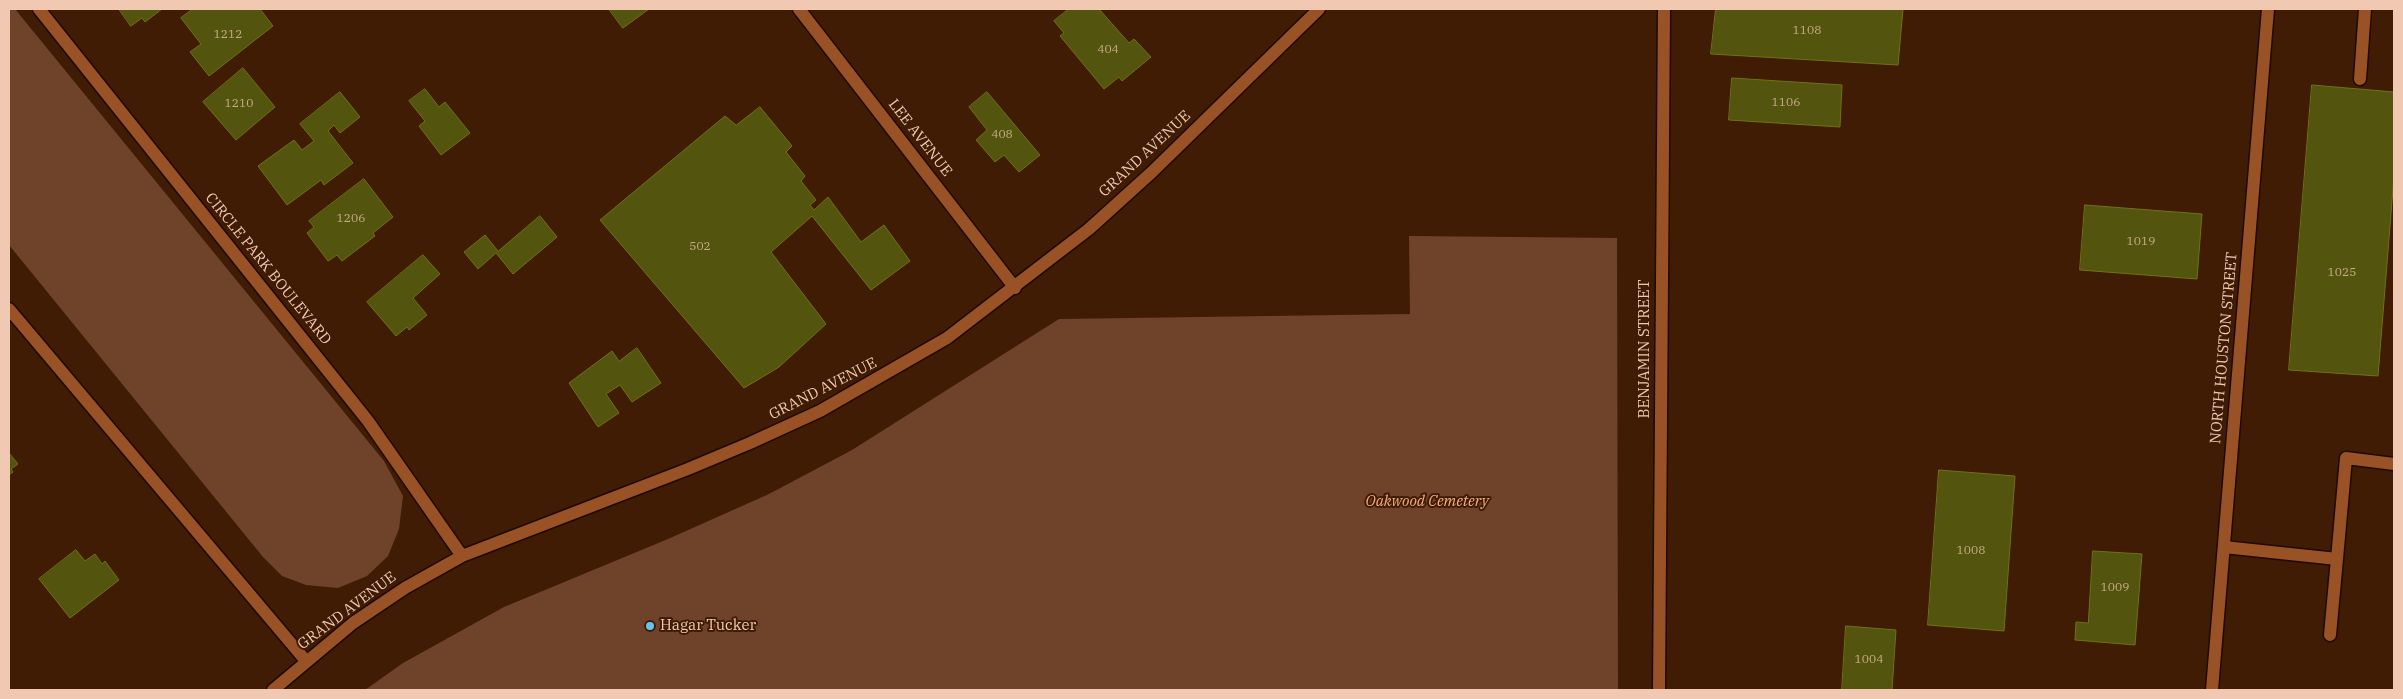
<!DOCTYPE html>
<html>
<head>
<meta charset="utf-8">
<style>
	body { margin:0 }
	#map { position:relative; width:2403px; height:699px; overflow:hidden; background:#401c04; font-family:"IBM Plex Serif",serif }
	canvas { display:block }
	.frame { position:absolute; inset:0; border:10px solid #f1c9b3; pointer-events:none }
</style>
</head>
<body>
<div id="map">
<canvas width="2403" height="699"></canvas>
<div class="frame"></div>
</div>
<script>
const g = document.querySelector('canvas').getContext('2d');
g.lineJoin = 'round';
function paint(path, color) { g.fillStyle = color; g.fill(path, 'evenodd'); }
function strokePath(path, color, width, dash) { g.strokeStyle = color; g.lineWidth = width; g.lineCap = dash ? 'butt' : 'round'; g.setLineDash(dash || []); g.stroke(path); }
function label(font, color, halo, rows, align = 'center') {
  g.font = font + ' "IBM Plex Serif",serif'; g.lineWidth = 4; g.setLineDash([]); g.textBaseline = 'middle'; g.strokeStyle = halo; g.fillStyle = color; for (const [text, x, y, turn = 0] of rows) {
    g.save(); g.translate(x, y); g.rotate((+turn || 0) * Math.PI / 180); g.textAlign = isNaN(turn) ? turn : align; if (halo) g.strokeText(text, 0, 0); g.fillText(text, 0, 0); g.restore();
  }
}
const green = new Path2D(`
	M9,9H15L384,461L403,496L399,529L388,556L367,576L338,588L306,585L282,576L263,557L9,245Z
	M1409,236L1617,238L1618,690H365L403,663L504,607L668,539L769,494L852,450L1059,319L1410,314Z`);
const building = new Path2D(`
	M119,9H162L145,22L142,18L131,26Z
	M193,9H260L273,26L209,76L190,52L201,44L181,18Z
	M609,9H649L623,28Z
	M1069,9H1099L1129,43L1134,39L1151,57L1122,81L1119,77L1104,89L1060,36L1064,33L1054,21Z
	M1716,9H1903L1898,65L1711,54Z
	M243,68L275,107L236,140L203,102Z
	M1732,78L1842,85L1840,127L1729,120Z
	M2312,85L2394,92V176L2378,376L2289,370Z
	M425,89L439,107L445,102L470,133L441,155L419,126L425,121L409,101Z
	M340,92L360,117L340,133L334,125L328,131L353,163L324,185L321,180L287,205L258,166L294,140L302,150L314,141L300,124Z
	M987,92L1040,155L1019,172L1004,155L995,162L976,140L987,130L969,107Z
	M760,107L792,146L786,152L805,176L801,181L816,200L810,205L814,210L828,197L861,242L884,225L910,261L871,290L812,216L771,252L826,324L779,367L744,388L600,220L725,116L736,125Z
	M364,179L393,217L373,233L375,236L342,261L337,255L328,261L307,233L314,227L309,221Z
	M2085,205L2202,214L2197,279L2080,270Z
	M540,216L557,237L513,274L496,253L478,269L464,252L485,235L498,251Z
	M423,255L440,274L413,298L427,315L409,330L407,327L396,336L367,302Z
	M637,348L661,383L632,402L620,385L606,394L619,413L598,427L569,383L612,351L619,361Z
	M9,453L18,464L11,469L13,472L9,475Z
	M1939,470L2015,476L2004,631L1928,625Z
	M76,550L85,561L95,554L102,564L105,561L119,580L70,618L39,579Z
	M2093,551L2142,554L2135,645L2075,640L2076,622L2088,623Z
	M1846,626L1896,630L1892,690H1842Z`);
const lane = new Path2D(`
	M2360,79L2365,9
	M2224,547L2337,559L2346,458L2394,464
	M2330,635L2337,559`);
const street = new Path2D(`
	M39,9L368,421L462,556
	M799,9L1015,288
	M9,309L306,661
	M273,690L353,623L405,588L462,556L688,469L750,443L820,411L947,338L1089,229L1152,172L1319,9
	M1659,690L1664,9
	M2212,690L2268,9`);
const markers = [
	[650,626,5,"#67c4ef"]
];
const numberNames = [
	["1108",1807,31],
	["1212",228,35],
	["404",1108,50],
	["1106",1786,103],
	["1210",239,104],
	["408",1002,135],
	["1206",351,219],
	["1019",2141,242],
	["502",700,247],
	["1025",2342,273],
	["1008",1971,551],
	["1009",2115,588],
	["1004",1869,660]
];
const streetNames = [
	["LEE AVENUE",920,138,52],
	["GRAND AVENUE",1145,154,-43],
	["CIRCLE PARK BOULEVARD",268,269,51],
	["NORTH HOUSTON STREET",2224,348,-85],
	["BENJAMIN STREET",1645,349,-90],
	["GRAND AVENUE",823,389,-27],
	["GRAND AVENUE",347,611,-37]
];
const parkNames = [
	["Oakwood Cemetery",1427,502]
];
const poiNames = [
	["Hagar Tucker",660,626]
];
paint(green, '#6f432a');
paint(building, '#53540d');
strokePath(building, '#717213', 1);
strokePath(lane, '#1f0901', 15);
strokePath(street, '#1f0901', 15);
strokePath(lane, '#985225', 12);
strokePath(street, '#985225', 12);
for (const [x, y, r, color] of markers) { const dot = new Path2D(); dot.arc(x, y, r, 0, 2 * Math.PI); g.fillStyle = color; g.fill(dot); strokePath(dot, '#401c04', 2); }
label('12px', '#caac8a', null, numberNames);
label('15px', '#f1c9b3', '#401c04', streetNames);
label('italic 15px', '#f6ad84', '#401c04', parkNames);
label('15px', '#f1c9b3', '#401c04', poiNames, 'left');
</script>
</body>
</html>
